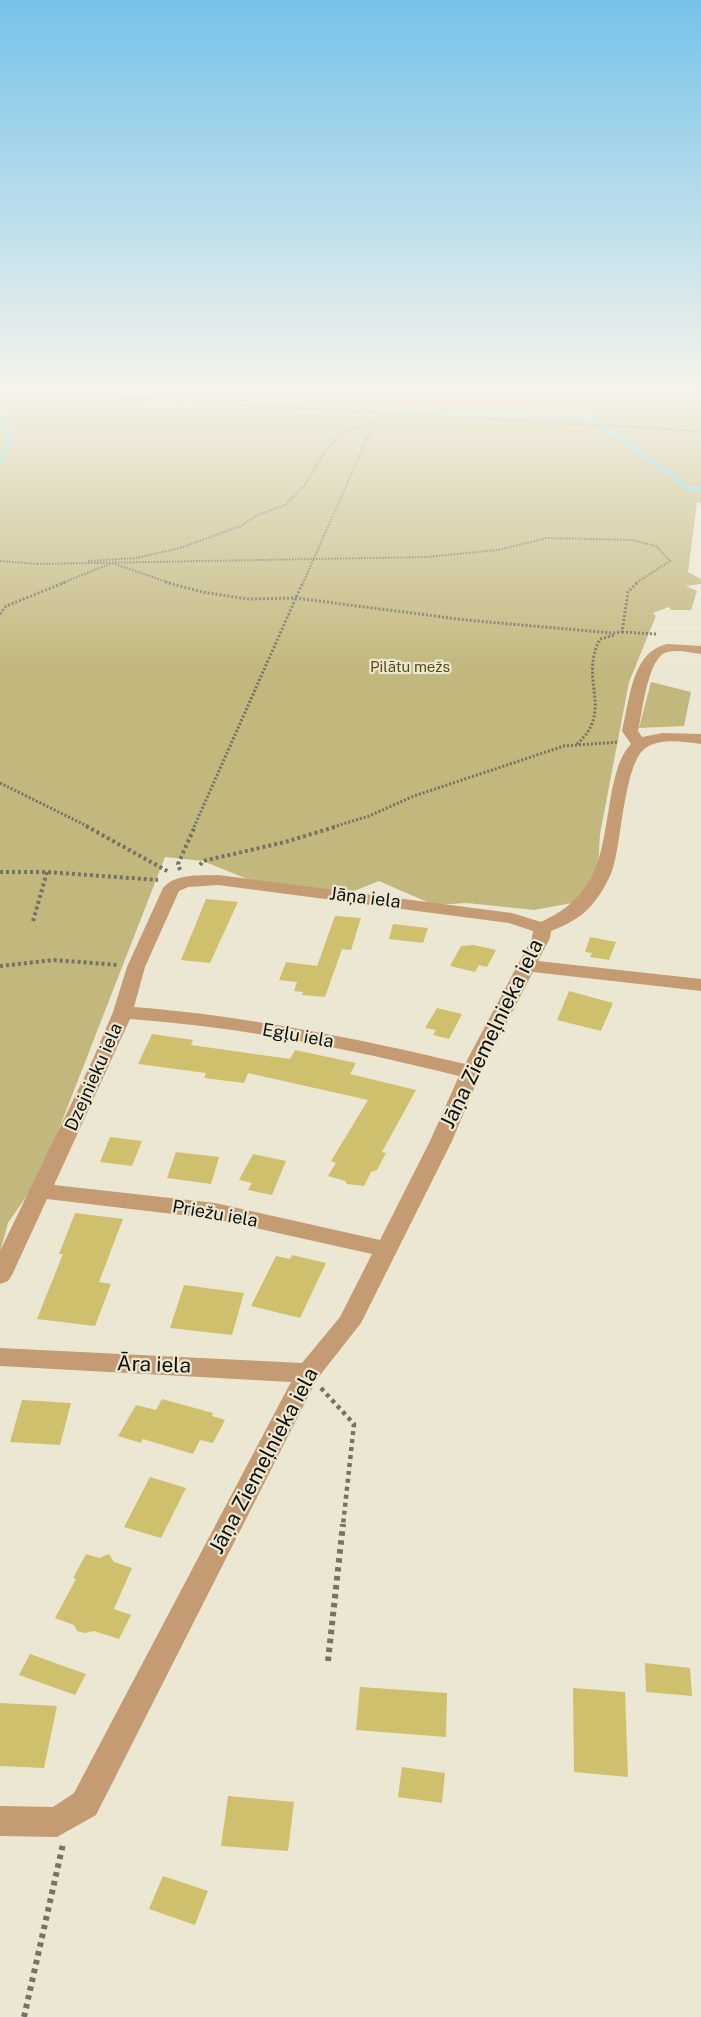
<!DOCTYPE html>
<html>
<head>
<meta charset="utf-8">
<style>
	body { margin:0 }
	canvas { display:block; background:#ebe7d2 }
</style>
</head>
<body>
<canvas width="701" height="2017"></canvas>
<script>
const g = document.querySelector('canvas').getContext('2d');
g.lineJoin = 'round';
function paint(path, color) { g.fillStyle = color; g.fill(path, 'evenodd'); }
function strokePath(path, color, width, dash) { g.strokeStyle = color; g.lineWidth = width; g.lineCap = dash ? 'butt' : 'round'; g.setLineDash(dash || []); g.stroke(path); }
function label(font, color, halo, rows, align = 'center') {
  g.font = font + ' "Public Sans",sans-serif'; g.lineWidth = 4.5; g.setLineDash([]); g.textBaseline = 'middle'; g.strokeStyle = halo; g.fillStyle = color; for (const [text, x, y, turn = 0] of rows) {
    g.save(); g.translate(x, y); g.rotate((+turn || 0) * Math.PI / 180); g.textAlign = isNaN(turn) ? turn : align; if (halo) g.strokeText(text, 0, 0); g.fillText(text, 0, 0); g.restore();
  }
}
const green = new Path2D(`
	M0,389H701V503L697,502L688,572L701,579V584L686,586L697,591L691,610H671L669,607L653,613L656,616L629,682L600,834L598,867L583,901L534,910L467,903L434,905L379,881L349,893L262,885L203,861L165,857L41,1175L8,1223L0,1252Z
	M651,682L691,692L684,726L639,728Z`);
const stream = new Path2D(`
	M0,406L10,439L0,462
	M388,414L590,416L690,489H701`);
const building = new Path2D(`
	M206,899L238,902L210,963L181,960Z
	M335,916L361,918L351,950L342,949L325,997L302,995L303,992L294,991L297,982L279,980L286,962L317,966Z
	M393,924L428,928L423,943L389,939Z
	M590,937L616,942L609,960L590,957L592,953L585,952Z
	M474,945L496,950L487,967L479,965L475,972L450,966L461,946Z
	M569,991L613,1003L601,1031L557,1020Z
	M437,1008L462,1014L449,1039L433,1035L436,1030L425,1028Z
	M152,1034L193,1040L191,1045L290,1059L295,1050L356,1063L350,1074L416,1090L382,1152L386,1153L377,1170L371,1172L364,1186L347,1184L345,1181L328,1176L336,1163L331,1161L368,1100L248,1073L244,1083L204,1078L206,1073L138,1064Z
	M110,1137L142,1141L132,1166L100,1162Z
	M176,1152L219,1157L211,1184L167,1178Z
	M253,1154L286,1161L272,1195L248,1190L252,1183L239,1180Z
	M75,1213L123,1219L99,1282L111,1284L95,1326L37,1319L63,1254H59Z
	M292,1255L326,1263L300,1318L251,1306L276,1256L290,1259Z
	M184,1285L244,1293L232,1335L170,1328Z
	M162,1399L213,1413L212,1416L225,1420L213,1443L200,1440L193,1454L143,1439L141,1443L118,1436L136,1405L156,1410Z
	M22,1400L71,1403L60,1445L10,1442Z
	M150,1477L186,1488L161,1538L124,1527Z
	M86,1554L99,1558L109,1554L114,1562L132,1568L114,1609L131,1615L119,1639L94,1631L85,1633L77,1631L74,1625L55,1618L76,1579L73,1578Z
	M30,1654L86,1674L75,1695L19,1675Z
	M645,1663L690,1668L692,1696L646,1692Z
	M360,1687L447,1693L446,1737L356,1730Z
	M573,1688L625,1692L628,1777L574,1772Z
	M0,1703L57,1706L44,1768L0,1766Z
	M402,1767L445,1773L442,1803L398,1797Z
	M228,1796L294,1802L288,1851L221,1846Z
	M163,1876L208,1891L195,1925L149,1909Z`);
const pathFar4 = new Path2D(`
	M300,389L307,408
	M0,391L701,431
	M0,561L38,564
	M88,561L136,558L180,548L241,526L256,516L285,505L305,485L321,457L340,433L374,422
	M37,564L427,557L498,550L547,538L632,540L656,546L670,561L636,583
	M62,583L112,563L170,583
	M303,583L389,389`);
const pathFar3 = new Path2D(`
	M165,582L202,592L248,599L295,598L466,620L612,633L622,632L628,592L638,582
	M0,614L6,606L66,582
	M622,632L656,634
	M577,744C615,710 578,680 600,639L615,635
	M0,783L89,827
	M194,827L303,582
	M333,827L369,816L414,796L564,746L619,742`);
const pathFar2 = new Path2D(`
	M86,826L169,872
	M200,865L203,861L285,842L338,826
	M180,870L178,864L195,826
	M0,872H47L158,880
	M33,921L47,872
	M0,966L54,960L118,965`);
const pathFar1 = new Path2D(`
	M321,1388L354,1424L343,1525`);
const path = new Path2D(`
	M328,1661L343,1524
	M24,2017L63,1844`);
const minor = new Path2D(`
	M668,644L701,646V654C690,653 673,648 663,654C647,664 642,714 638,731L642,737L663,733L701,734V744C684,742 662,738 647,747C624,760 622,841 613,868C608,882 600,896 590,907C579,919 565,925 551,931L550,938L538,961L701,979V991L533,972L481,1072L452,1141L361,1323L317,1379L96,1815L57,1837L0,1836V1806L53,1807L74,1793L291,1382L0,1366V1348L302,1363L340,1317L372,1254L215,1219L47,1199L12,1275L8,1281L0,1284V1251L93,1059L113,1012L127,967L163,888C175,873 201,876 218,875L512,913L541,922C603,894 601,849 612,790C616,773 619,757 631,744L622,731C630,701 631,651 668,644ZM218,885L509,923L533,931L532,938L465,1064C356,1038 246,1016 134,1007L145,967L179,891L188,887ZM130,1019C242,1027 351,1049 459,1076L430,1141L380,1240L215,1203L54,1185Z`);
const farParknames = [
	["Pilātu mežs",410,667]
];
const streetNames = [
	["Jāņa iela",365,898,7],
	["Egļu iela",298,1036,10],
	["Dzejnieku iela",94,1077,-66],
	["Priežu iela",215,1214,10]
];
const nearStreetnames = [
	["Jāņa Ziemeļnieka iela",492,1034,-64],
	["Āra iela",154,1365,2],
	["Jāņa Ziemeļnieka iela",264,1461,-62]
];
paint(green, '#c2b77c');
strokePath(stream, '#6ad9ed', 4);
paint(building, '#cfc06e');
strokePath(pathFar4, '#757365', 2, [1.5, 1.5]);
strokePath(pathFar3, '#757365', 3, [2, 2]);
strokePath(pathFar2, '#757365', 4, [3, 3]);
strokePath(pathFar1, '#757365', 4.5, [4, 4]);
strokePath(path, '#757365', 6, [4.5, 4.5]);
paint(minor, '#c49b72');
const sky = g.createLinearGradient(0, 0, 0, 672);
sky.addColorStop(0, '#75c3ea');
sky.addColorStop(0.58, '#f6f4eb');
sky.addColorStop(1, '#f6f4eb00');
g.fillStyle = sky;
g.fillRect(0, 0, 701, 672);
label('15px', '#594e0d', '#ebe7d2', farParknames);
label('18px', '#100f08', '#ebe7d2', streetNames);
label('21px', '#100f08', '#ebe7d2', nearStreetnames);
</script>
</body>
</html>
